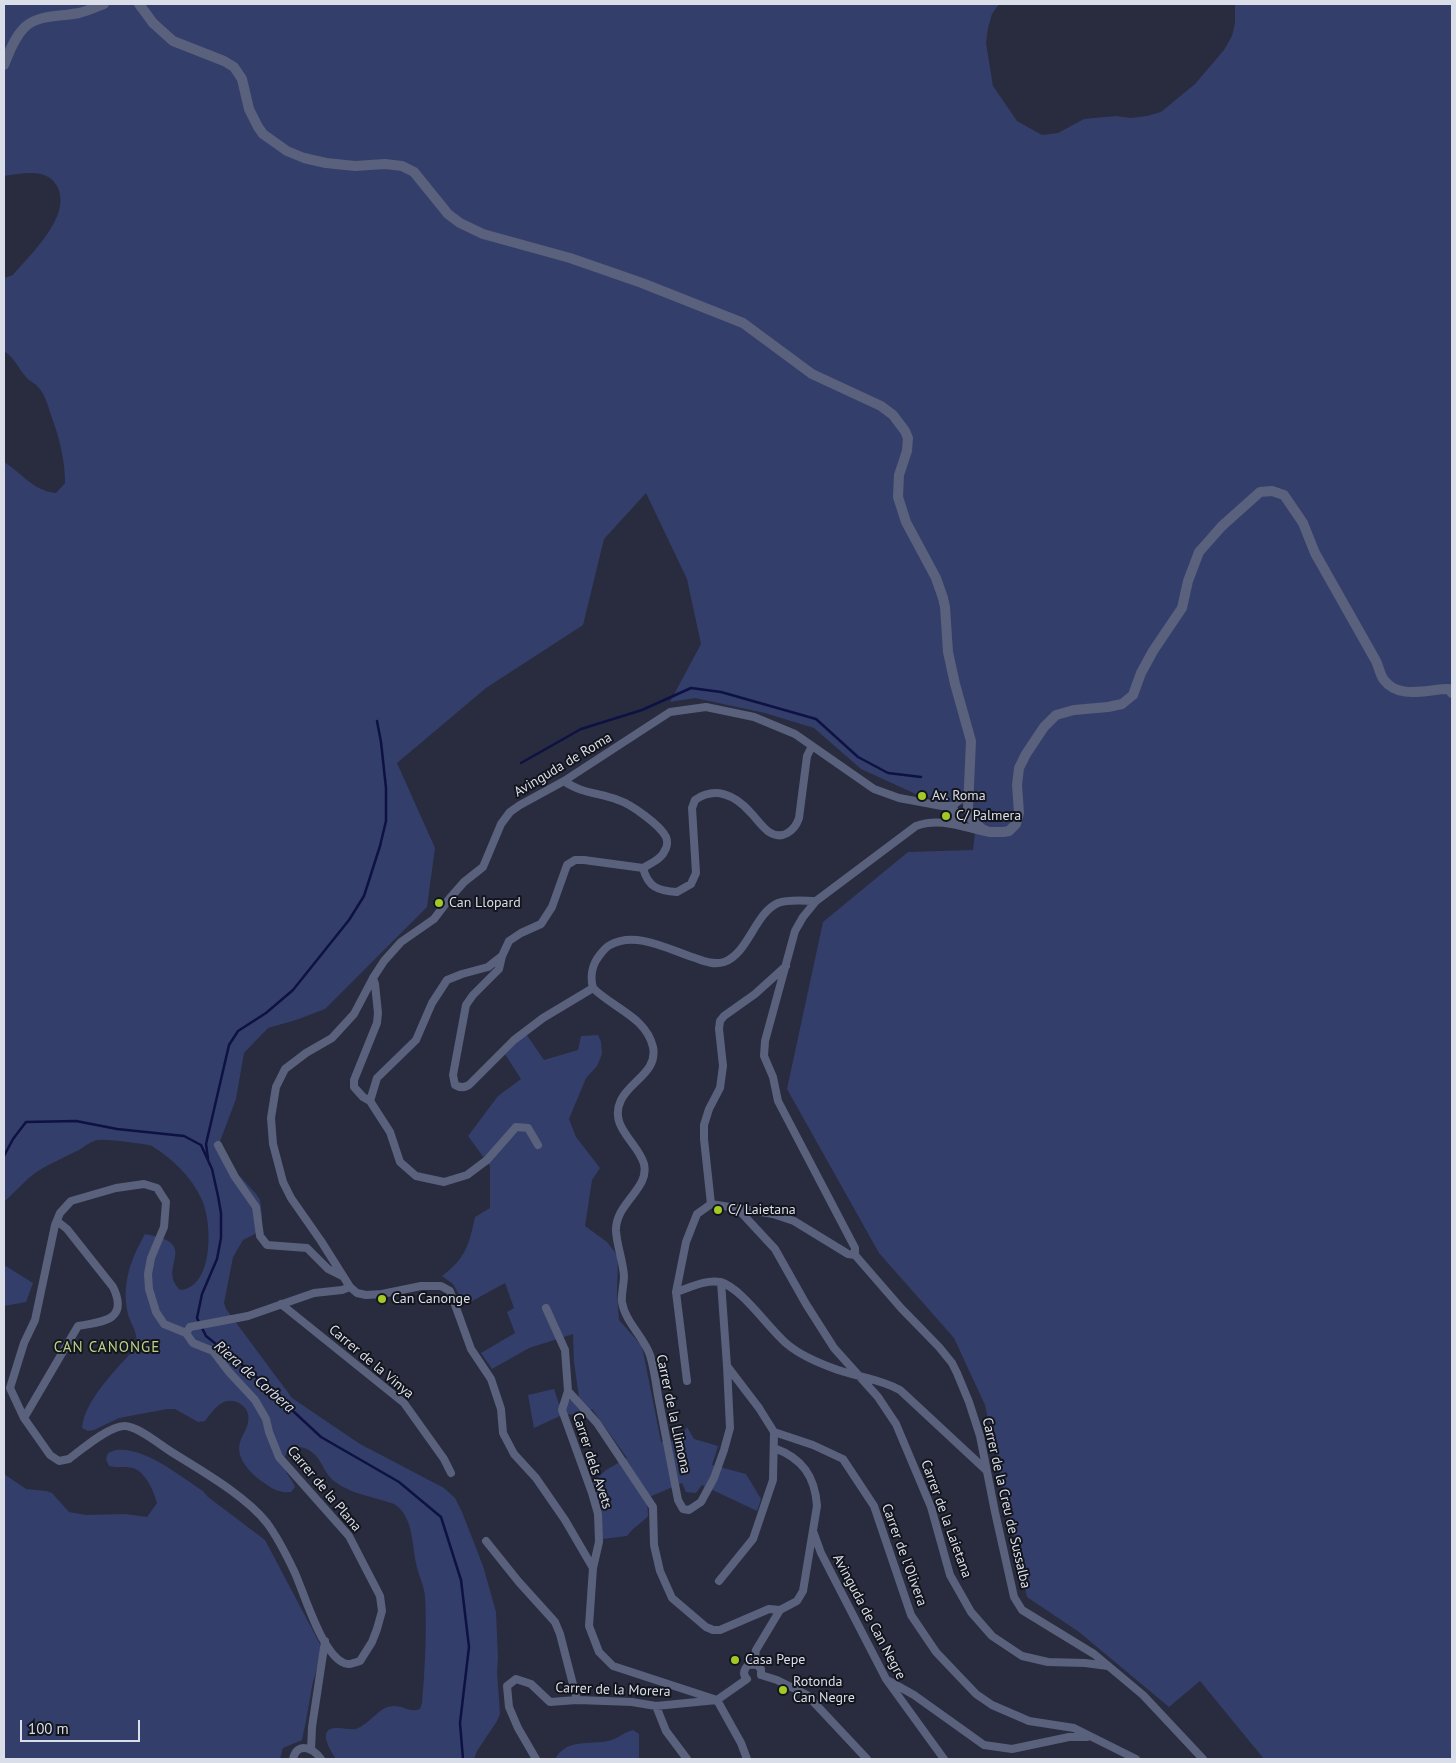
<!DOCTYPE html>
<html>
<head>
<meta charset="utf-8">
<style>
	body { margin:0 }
	#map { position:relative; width:1456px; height:1763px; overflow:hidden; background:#282c3e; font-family:"PT Sans",sans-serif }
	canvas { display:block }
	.frame { position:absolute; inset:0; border:5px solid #dadee9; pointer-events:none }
	.scale { position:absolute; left:20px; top:1720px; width:120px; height:22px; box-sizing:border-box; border:2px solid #dadee9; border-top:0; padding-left:6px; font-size:15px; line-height:18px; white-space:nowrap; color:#dadee9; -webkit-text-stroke:4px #13151d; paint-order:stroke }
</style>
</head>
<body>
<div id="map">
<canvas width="1456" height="1763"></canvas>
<div class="frame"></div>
<div class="scale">100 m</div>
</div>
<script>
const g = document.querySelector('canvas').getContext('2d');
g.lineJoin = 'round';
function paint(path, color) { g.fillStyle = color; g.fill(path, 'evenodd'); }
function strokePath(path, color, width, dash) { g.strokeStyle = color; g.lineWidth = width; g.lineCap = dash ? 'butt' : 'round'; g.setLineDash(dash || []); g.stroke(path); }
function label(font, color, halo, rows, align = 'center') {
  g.font = font + ' "PT Sans",sans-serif'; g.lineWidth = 4; g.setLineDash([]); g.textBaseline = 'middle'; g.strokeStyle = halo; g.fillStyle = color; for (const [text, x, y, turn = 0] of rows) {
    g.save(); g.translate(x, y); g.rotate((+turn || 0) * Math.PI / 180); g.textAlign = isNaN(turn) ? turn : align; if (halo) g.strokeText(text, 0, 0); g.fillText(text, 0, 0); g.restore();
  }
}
const green = new Path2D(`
	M4,4H999L992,14L988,28L986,43L993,86L1017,121L1042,135L1058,133L1084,119L1116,116L1131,118L1147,116L1161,112L1195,84L1224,50L1232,36L1235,23V4H1452V1759H1264L1200,1681L1169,1707L1079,1632L1027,1597L985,1405L954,1338L879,1253L787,1089L823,922L908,852L973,850L977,817L973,807L918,795L861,769L814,728L765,713L695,698L670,702L701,644L687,579L646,493L604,539L583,625L486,688L397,763L435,848L427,907L325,1009L296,1020L268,1028L244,1053L236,1099L219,1144L237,1173L256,1194L260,1200L262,1215V1222L259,1229L255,1234L243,1240L233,1257L224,1303L226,1309L292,1398L360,1444L444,1488L455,1498L462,1512L483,1566L496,1612L498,1658L497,1672L500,1714L497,1721L477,1751L474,1759H336C330,1750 315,1726 339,1728C345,1728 352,1731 358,1728C371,1723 379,1706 394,1706C405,1706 408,1713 420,1709L422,1703C425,1667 427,1632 425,1596C424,1585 418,1574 416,1563C412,1544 413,1515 394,1504C375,1497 350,1494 334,1481C325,1474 323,1464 316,1456C305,1443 284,1443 284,1463C284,1474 292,1478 295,1487L291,1492C277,1493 271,1488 260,1480C247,1470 233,1454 242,1437C246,1429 251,1421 247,1411C246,1408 242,1405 239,1403C222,1395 214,1410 205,1421L198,1422L175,1409H167L119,1418L94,1430L88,1431L82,1428C84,1406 104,1383 118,1367C125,1359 133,1353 136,1342C138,1332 130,1323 128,1314C121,1284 131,1259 145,1234C153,1236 167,1238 172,1244C183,1255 162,1273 180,1290C214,1288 213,1221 201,1198C191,1176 172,1159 152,1146C148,1144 105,1139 99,1140C92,1140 84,1147 79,1150C65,1157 51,1163 38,1171C26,1179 15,1192 4,1202V462C22,473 33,491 56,493L65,483C65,459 59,437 51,415C48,406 45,394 38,387C35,383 29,381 26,377C18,368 15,358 4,351V278L13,275C31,254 73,215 57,186C46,167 22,174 4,176Z
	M526,1034L544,1060L578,1050L581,1036L598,1035L601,1042L602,1054L597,1066L586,1078L569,1119L576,1137L600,1168L592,1180L585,1226L607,1242L618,1256L617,1292L619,1320L642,1346L661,1442L679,1440L687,1427L694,1439L718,1446L712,1465L746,1474L761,1499L757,1511L702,1485L696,1493L686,1492L682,1483L647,1498L648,1516C641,1524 633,1527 627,1536L602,1539L600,1509L593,1482L606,1470L627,1458L592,1409L581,1415L564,1414L534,1428L528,1395L554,1389L559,1404L579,1397L574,1362L573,1334L529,1348L492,1369L481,1353L515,1333L507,1312L514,1308L505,1283L465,1305L453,1284L442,1276C466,1258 469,1245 475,1217L490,1208V1166L468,1136L498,1096L521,1079L505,1054Z
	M4,1265L33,1283L26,1302L4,1306Z
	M116,1450C146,1447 179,1476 203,1491L208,1497L265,1540L320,1644C322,1659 315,1672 312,1686C309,1704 306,1722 302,1740L283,1748L280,1759H4V1474L26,1489L46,1491L52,1493L69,1512L86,1515L125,1514L147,1517L157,1503C154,1492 146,1472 133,1468C126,1466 117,1468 109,1466L106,1459L108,1453Z
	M633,1730L639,1734V1759H555C567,1738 589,1745 608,1741C618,1739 624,1732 633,1730Z`);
const stream = new Path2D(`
	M521,763L581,729L642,710L691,688L721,692L816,719L858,757L888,773L921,777
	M4,1156L13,1139L26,1122L76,1121L117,1129L184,1136L201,1145L212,1169L218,1196L221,1213V1238L217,1259L202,1294L197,1318L206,1336L251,1372L321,1437L399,1482L441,1517L461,1580L469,1647L460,1723L463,1759
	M208,1159L206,1144L229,1045L238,1031L266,1013L293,990L349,920L364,896L380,846L386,821V788L381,742L377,721`);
const minor = new Path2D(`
	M564,781C580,793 600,793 618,800C631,804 660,825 666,837C668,842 667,848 664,852C661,859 650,864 643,868
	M949,809L968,793
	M985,832C962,827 939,817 916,826L816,901L803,917L795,931L765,1041L764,1056L773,1077L778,1101L855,1248V1255L901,1308L939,1347L952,1363L957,1373L969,1402L980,1436L995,1512L1014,1597L1022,1610L1094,1654L1143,1695L1203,1759
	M502,956L499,969L473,995L466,1005L453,1075L455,1085C460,1088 464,1088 469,1085L514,1040L543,1018L593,988C590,977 592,965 599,956C602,952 606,947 610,945C637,930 671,951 698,959C706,962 715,965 724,962C748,954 755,913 778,903C789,899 804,901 816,901
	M373,978L375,984L378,1013L377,1023L354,1080V1087L363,1097L370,1101L390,1132L400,1162L416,1176L444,1182L467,1175L487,1160L516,1127L528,1128L538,1145
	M593,988C613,1008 646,1017 653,1047C658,1072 630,1081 621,1100C608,1127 638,1142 644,1164C650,1189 615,1203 616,1231C617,1246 623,1261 624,1276C624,1284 621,1294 622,1302C625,1322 644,1337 650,1355C654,1368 656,1383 658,1396C665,1431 671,1465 678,1500L683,1509L689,1510L701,1502L714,1478L724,1450L730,1428L727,1366L721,1282
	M370,1101L377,1078L416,1040L432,1003L447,980L462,974L488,967L502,956L509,941L521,933L541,924L552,907L567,865L575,860H584L643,868C648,887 658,891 677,892L691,884L696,873L692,808L695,800C715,786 735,795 750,812C756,818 762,827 769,832C783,841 795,830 799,818L807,756L812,746
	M218,1145L235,1177L256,1207L260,1236L267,1245L307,1248L328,1269L342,1276
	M144,1184L157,1188L166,1202L164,1227L151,1258L148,1274L149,1289L156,1312L164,1324L186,1333L193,1343L213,1351L229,1372L255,1400L266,1419L269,1432L279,1457L349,1536L380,1596L382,1611L377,1629L372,1642L360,1661C354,1663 348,1666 342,1662C321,1650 305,1596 295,1573C287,1556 278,1538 267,1523C245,1495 200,1470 170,1451C159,1444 136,1425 124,1426C109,1426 81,1450 69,1459L59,1461L50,1455L24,1418L10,1388L24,1343L35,1320L55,1225L60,1213L71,1201L116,1188Z
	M711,1204L704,1139V1125L709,1109L720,1088L723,1066L719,1029L720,1021L724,1016L755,994L786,966
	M711,1204L773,1214L794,1221L848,1254L855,1255
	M737,1208L775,1249L806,1304L834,1348L878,1397L896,1424L931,1507L950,1575L971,1612L992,1636L1022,1656L1048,1662L1085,1663L1108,1666
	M676,1292C689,1288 706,1279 720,1282C741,1287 769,1329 787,1344C801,1356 821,1364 838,1370C859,1377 880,1379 900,1390L986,1470
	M281,1304L404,1403L444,1459L451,1473
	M546,1308L565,1350L568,1391L597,1423L653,1507L654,1545L660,1571L672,1598L706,1627L713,1630H720L769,1609L780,1610
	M186,1333L190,1327L248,1316L314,1293L342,1290L350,1287
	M687,1381L676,1292L686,1242L697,1214L711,1204
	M568,1391L562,1410L592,1493L598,1514L599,1542L593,1568
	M24,1418L78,1326C103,1322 129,1320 113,1287L67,1229L57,1221
	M774,1432L813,1445L843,1459L874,1506L911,1615L936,1652L976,1694L992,1705L1029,1721L1074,1728L1136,1759
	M813,1531L821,1553L886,1679L944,1759
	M486,1541L518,1581L555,1622L560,1634L577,1700
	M719,1581L753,1539L773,1480L774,1432L759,1408L727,1366
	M754,1664L756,1650L780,1610L797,1601L803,1591L817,1506C815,1476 802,1458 774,1448
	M761,1675L777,1680L807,1695L867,1759
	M747,1679C742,1674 744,1669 749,1664L757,1665L761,1669V1675
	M889,1681L914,1695L984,1745L1012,1749L1069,1737H1087
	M717,1700L613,1666L599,1652L589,1626L593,1568L565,1520L536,1478L514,1454L503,1433L501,1409L491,1379L471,1349L450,1291L441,1286H421L382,1294L366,1295L357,1293L350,1287L321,1241L291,1198L283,1182L273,1144L271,1118L276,1087L285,1069L306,1053L332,1038L354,1014L373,978L384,961L401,942L434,919L450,898L464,882L483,867L501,824L510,812L520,805L564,781L670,712L706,707L754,717L795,734L874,789L899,798L942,806H950L954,809L956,824
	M717,1700L741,1743L747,1759
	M656,1706L666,1731L687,1759
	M311,1750L312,1727L325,1641
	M293,1759C297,1741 313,1748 321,1759
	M536,1759L518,1728L509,1707L507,1686L516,1679L531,1684L550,1702L577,1700L632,1702L656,1706L717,1700L747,1679`);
const tertiary = new Path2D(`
	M139,4L153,23L173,41L224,61L234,67L242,79L249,109L258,127L263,134L287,151L304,158L326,163L355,166L385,164L402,166L414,172L448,214L460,223L483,234L570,258L642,283L743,323L812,374L881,406L893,415L905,431L908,438L907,451L899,475L898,497L906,522L936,578L943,598L945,607L948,652L955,684L971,741L968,808L972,820L982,829L989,832H1003L1009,831L1016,824L1019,813L1017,785L1019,768L1026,754L1044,727L1056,715L1074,710L1108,707L1122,704L1133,695L1141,673L1153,651L1182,608L1188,581L1199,552L1222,526L1260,492L1272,491L1284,495L1303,523L1315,553L1376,661C1379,667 1380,675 1384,680C1399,700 1428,689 1449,689L1452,693
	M4,65C9,53 14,38 24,28C37,14 61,17 79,13C87,11 96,7 104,4`);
const markers = [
	[922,796,5,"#a3c927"],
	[946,816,5,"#a3c927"],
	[439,903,5,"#a3c927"],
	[718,1210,5,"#a3c927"],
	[382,1299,5,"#a3c927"],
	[735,1660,5,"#a3c927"],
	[783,1690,5,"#a3c927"]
];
const streetNames = [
	["Avinguda de Roma",563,765,-31],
	["Carrer de la Vinya",371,1362,40],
	["Carrer de la Llimona",673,1414,78],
	["Carrer dels Avets",592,1461,72],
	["Carrer de la Plana",324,1489,50],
	["Carrer de la Creu de Sussalba",1006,1503,77],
	["Carrer de la Laietana",946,1519,70],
	["Carrer de l'Olivera",904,1555,70],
	["Avinguda de Can Negre",869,1617,62],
	["Carrer de la Morera",613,1690,2]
];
const poiNames = [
	["Av. Roma",932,796],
	["C/ Palmera",956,816],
	["Can Llopard",449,903],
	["C/ Laietana",728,1210],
	["Can Canonge",392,1299],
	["Casa Pepe",745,1660],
	["Rotonda",793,1682],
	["Can Negre",793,1698]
];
const neighbourhoodNames = [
	["CAN CANONGE",107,1348]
];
const waterNames = [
	["Riera de Corbera",254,1377,41]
];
paint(green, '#343e6a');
strokePath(stream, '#0e1144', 2.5);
strokePath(minor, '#5a617c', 8);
strokePath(tertiary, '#5a617c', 10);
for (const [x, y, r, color] of markers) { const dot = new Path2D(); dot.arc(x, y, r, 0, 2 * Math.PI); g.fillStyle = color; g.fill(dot); strokePath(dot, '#13151d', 2); }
label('14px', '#dadee9', '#13151d', streetNames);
label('14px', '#dadee9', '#13151d', poiNames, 'left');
g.letterSpacing = '1px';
label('15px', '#bbd288', '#13151d', neighbourhoodNames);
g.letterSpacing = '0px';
label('italic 15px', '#d9def0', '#13151d', waterNames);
</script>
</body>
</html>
